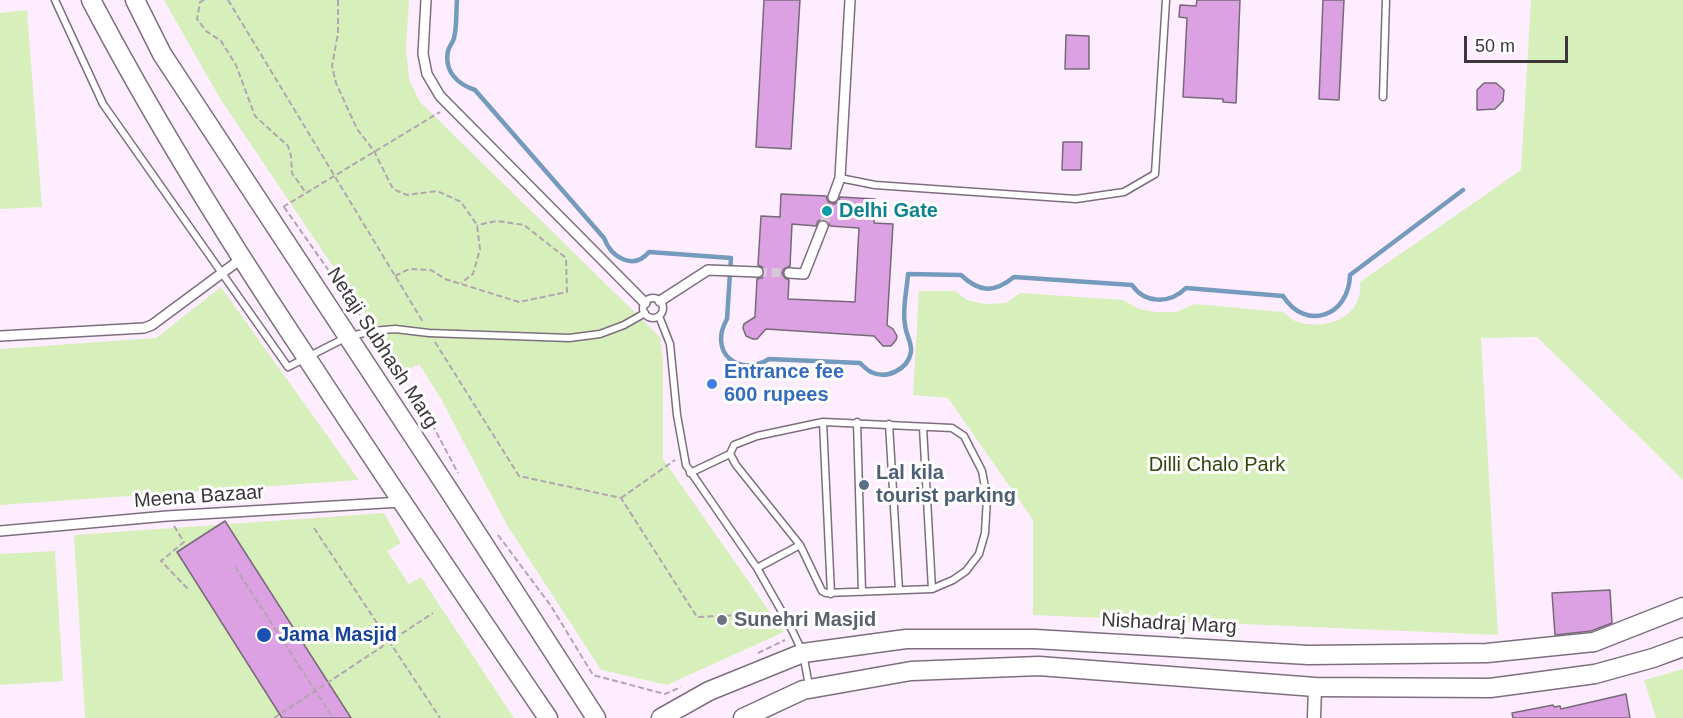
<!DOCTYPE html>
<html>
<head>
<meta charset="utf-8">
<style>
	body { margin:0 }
	#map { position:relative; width:1683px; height:718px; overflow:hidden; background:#fdedff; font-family:Arial,sans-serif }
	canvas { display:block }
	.scale { position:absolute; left:1464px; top:36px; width:104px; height:27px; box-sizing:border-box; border:3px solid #3c353c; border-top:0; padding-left:8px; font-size:18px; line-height:21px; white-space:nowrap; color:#3c353c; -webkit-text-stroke:4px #fff; paint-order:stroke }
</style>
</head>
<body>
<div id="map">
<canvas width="1683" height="718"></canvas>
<div class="scale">50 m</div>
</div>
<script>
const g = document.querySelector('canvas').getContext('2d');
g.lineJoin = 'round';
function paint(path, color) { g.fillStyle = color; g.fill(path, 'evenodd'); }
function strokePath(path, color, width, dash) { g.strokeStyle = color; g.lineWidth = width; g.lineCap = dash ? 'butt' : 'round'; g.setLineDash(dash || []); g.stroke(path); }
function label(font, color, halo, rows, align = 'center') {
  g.font = font + ' Arial,sans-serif'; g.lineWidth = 6; g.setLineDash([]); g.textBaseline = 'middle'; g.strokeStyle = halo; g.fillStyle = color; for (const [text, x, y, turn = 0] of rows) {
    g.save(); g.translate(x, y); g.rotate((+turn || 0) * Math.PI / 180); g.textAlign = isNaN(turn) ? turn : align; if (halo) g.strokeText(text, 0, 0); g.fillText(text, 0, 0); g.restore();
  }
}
const green = new Path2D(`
	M164,0H409L406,48L409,79L420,102L660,337L663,361V459L784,632L667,685L601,670L507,525L440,397L419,364L404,372L219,97Z
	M1531,0H1683V480L1537,337L1481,338L1498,635L1033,615V520L948,398L913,395L919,291H955L967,300L985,304L1006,303L1020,293L1123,300L1139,309L1157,312H1176L1195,304L1283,312C1287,315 1291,319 1295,321C1325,332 1364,317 1360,282L1521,170Z
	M27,10L42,207L0,209V13Z
	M221,287L359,480L0,505V349L156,338Z
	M384,513L401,543L387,551L409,584L421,577L514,718H85L74,535Z
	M55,551L63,681L0,685V554Z
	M1683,669V718H1656L1644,680Z`);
const stream = new Path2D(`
	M457,0C456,12 457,27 454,38C453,43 449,46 448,51C444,71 457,84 475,90L604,238C611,257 633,271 649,252L731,258L727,319C708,352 738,378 769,359L860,363C863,366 867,370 871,372C887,380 908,369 911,352C912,342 906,335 905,325C902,309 907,290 908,274L961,275C980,293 994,293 1014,277L1132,285C1145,304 1170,304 1186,288L1283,296C1306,332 1349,316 1350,275L1463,190`);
const building = new Path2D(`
	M764,0H800L791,149L756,147Z
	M1197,0H1240L1236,103L1223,102V99L1183,97L1187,18L1179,17L1180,5L1196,6Z
	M1323,0H1344L1339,100L1319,99Z
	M1066,35L1089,36V69H1065Z
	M1484,83H1496L1504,90L1503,101L1495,109L1477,110V90Z
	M1063,142H1082L1081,170H1062Z
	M781,194L826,196L828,202L834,204L838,202L840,197L875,199L874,223L893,224L887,325L893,329L897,336L896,340L891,346H883L874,336L766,329L757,339H753L746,336L743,328L744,324L755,317L757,279L762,278L765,273L764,268L758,265L761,216L780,217ZM823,219L828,221L830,226L859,228L855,302L788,299L789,280L785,278L782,273L784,269L790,266L792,224L816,226L818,221Z
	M225,521L351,718H282L177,552Z
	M1610,590L1612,623L1591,631L1555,635L1552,593Z
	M1626,694L1630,718H1513L1512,713L1553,705L1554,707L1560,706L1561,709Z`);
const pedestrianTunnel = new Path2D(`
	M823,226L833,197
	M758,272L789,273`);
const path = new Path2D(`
	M204,0L200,2L197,19L206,31L221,41L236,65L255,116L288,146L291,156L292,173L306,193
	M228,0L423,322
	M338,0V33L332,66L336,83L357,129L374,151L393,189L407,195L437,191L461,202L477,225L480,249L473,274L461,283
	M283,207L440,112
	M284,207L365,322
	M395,276L409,269L431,270L445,279L519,302L567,292L566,258L524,225L497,221L477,225
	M379,341L425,411L458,473
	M435,342L519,476L621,498L697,617L771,614
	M621,498L675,460
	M174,526L184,542L161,561L189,590
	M314,528L440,718
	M498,535L551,606L593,675L665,694L681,687
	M235,567L333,718
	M758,653L785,640
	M274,718L433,613`);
const service = new Path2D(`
	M55,0L103,104L288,367L347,337L372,331L395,329L429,333L569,338L600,334L624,325L645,313
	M1383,97L1386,0
	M840,178L875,185L1076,199L1124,192L1155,174L1166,0
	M643 308a10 10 0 1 1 20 0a10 10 0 1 1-20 0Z
	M659,316L670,344L677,415L686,465L757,568L790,626L803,653L809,686
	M823,422L831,594
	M857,422L862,592
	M889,424L899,590
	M923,427L932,589
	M690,473L730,454L734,445L757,436L823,422L952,428L964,436L982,471L987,498L985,533L979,554L966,571L953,580L932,589L826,593L822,591L800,545L736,465L730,454
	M757,568L800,545`);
const pedestrian = new Path2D(`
	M426,0L423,54L427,74L440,96L645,303
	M833,197L840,178L850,0
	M789,273L804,274L823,226
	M660,301L708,270L758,272
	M0,336L144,328L152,325L241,259
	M0,531L167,516L401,502`);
const minor = new Path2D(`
	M1314,718L1315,687`);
const secondary = new Path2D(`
	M91,0C154,120 226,236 301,349C382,473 465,596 548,718
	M135,0L162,54L450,492L596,718
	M661,718L709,691L803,653L906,639H1035L1308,655L1487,653L1594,642L1683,607
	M743,718L803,690L911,671L1039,666L1315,687L1490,688L1595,674L1653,658L1683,647`);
const markers = [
	[827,211,6,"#0f9aa8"],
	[712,384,6,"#3f7fe0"],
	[864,485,6,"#5c6f8a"],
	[722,620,6,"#6b7280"],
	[264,635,8,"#1a4fb4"]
];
const cultureNames = [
	["Delhi Gate",839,211]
];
const streetNames = [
	["Netaji Subhash Marg",382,348,57],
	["Meena Bazaar",199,497,-4],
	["Nishadraj Marg",1169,624,3]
];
const shopNames = [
	["Entrance fee",724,372],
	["600 rupees",724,395]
];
const parkNames = [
	["Dilli Chalo Park",1217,465]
];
const serviceNames = [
	["Lal kila",876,473],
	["tourist parking",876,496]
];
const worshipNames = [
	["Sunehri Masjid",734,620]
];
const transitNames = [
	["Jama Masjid",278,635]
];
paint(green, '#d7f0bb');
strokePath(stream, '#749abd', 4.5);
paint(building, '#dca1e2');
strokePath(building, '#776978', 1.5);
strokePath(pedestrianTunnel, '#d6c8d8', 9, [9, 4.5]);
strokePath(service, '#7d6e7e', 9);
strokePath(pedestrian, '#7d6e7e', 12);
strokePath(minor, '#7d6e7e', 15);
strokePath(secondary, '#7d6e7e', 21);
strokePath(path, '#b1a5b2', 2, [6, 3]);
strokePath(service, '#fff', 6);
strokePath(pedestrian, '#fff', 9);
strokePath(minor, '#fff', 12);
strokePath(secondary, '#fff', 18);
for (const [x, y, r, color] of markers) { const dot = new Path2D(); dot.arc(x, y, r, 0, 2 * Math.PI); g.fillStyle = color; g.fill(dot); strokePath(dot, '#fff', 2); }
label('bold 20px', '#0d838f', '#fff', cultureNames, 'left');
label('20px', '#3c353c', '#fff', streetNames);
label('bold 20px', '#366cbe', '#fff', shopNames, 'left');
label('20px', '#32470e', '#fff', parkNames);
label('bold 20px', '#4e5e75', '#fff', serviceNames, 'left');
label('bold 20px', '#5b616d', '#fff', worshipNames, 'left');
label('bold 20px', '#164399', '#fff', transitNames, 'left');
</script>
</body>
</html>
